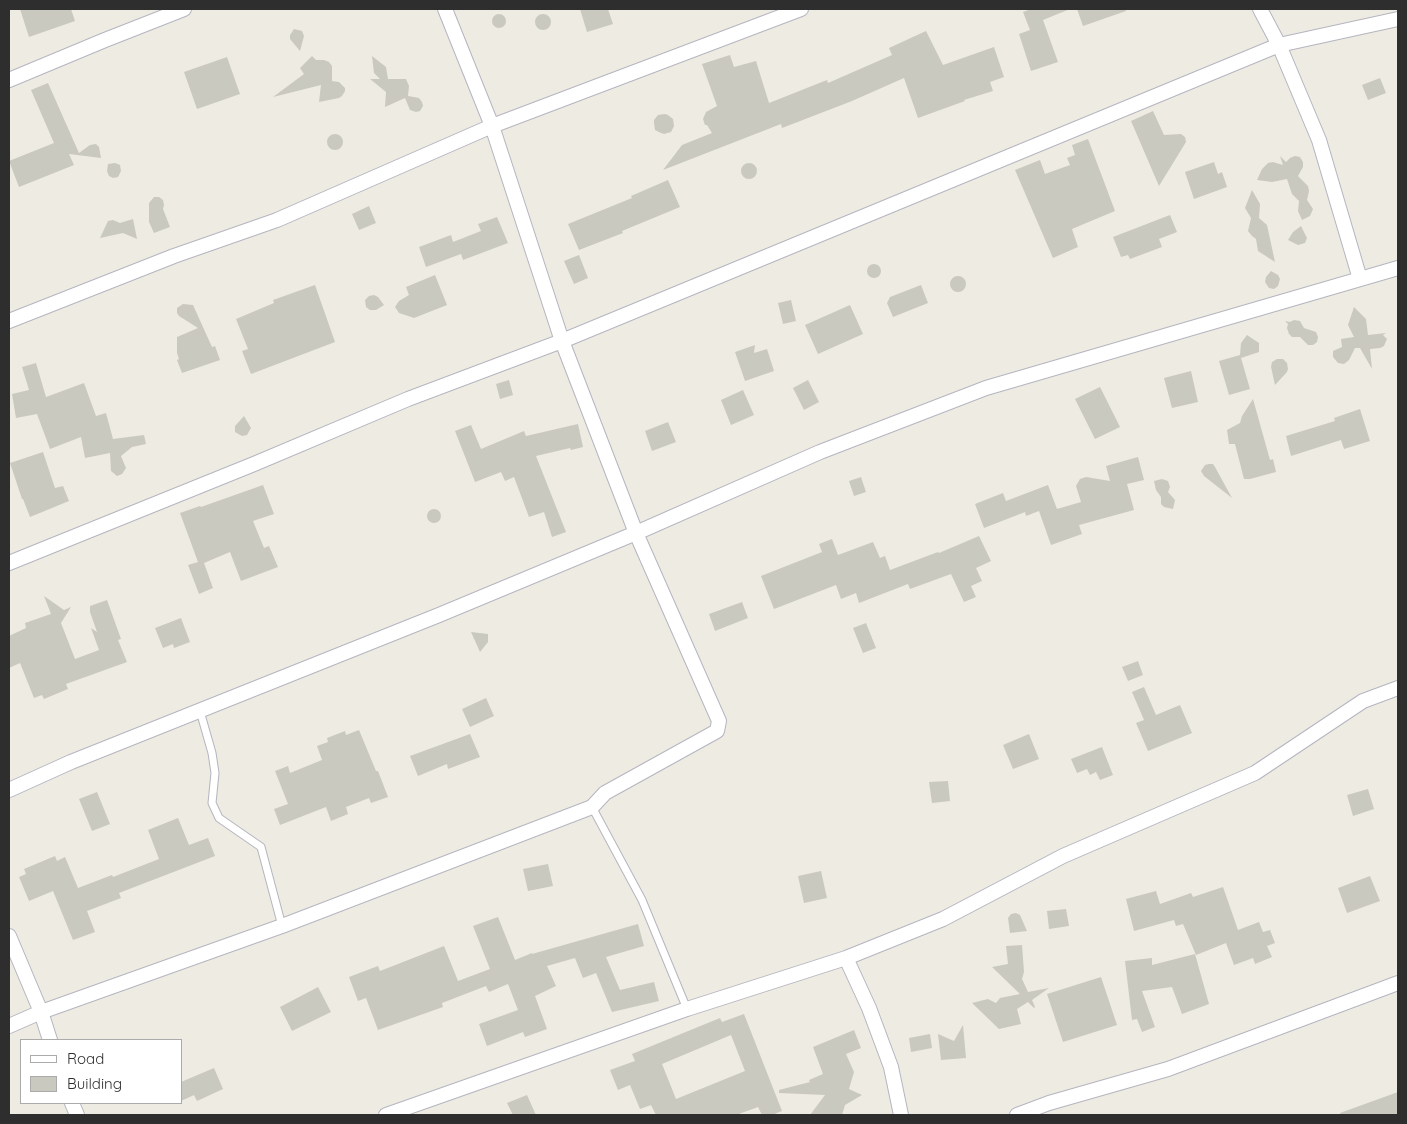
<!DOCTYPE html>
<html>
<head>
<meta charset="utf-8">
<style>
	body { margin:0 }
	#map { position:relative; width:1407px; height:1124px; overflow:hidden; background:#eeebe2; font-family:Quicksand,sans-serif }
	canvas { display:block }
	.frame { position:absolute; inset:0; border:10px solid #2e2e2e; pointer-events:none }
	.legend { position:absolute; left:20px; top:1039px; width:162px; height:65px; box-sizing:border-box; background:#fff; border:1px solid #ababab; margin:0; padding:6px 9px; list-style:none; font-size:15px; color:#2e2e2e }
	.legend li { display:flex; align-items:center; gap:10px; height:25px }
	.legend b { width:25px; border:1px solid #ababab }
</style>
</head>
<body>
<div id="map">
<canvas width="1407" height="1124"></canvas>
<div class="frame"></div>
<ul class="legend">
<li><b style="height:6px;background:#fff"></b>Road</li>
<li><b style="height:14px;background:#cac9bf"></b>Building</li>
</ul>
</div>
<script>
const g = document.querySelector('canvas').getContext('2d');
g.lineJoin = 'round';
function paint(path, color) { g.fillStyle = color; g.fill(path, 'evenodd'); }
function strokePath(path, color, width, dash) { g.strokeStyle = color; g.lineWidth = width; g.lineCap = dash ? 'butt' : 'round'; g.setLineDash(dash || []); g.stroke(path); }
const building = new Path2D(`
	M20,9H71L75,21L29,37Z
	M580,9H608L613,24L587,32Z
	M1031,9H1070L1043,20L1058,62L1031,71L1019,34L1030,30L1023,12Z
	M1077,9H1125L1126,11L1083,26Z
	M492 21a7 7 0 1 1 14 0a7 7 0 1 1-14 0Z
	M535 22a8 8 0 1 1 16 0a8 8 0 1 1-16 0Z
	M294,29L302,31L304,36L300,51L290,39V35Z
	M926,31L943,65L994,47L1004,77L990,82L993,91L964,100L965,101L918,118L904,78L852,101L782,128L781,124L663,170L682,145L712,133L707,125H705L703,119L706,112L717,106L702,64L730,55L734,67L756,61L769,103L827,80L828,83L892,55L889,48Z
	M312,56L316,60H324L329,62L332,66V81L339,82L345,88V91L342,96L339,98L319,102L321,85L273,97L304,74L300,68Z
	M372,56L386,67L388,79H406L409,86L408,96L419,98L422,102L423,106L420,111L416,112L410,110L405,98L385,107L386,92L370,79H380L374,73Z
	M227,57L240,94L197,109L184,72Z
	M1380,78L1386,93L1368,100L1362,85Z
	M48,83L79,153L90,145L96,144L99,147L101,158L69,154L74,165L19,187L9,161L54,143L31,90Z
	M1153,111L1164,135L1181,134L1185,137L1186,142L1159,186L1131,121Z
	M665,114L668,115L673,119L674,126L671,132L664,134L661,133L655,130L654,123V120L658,115Z
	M327 142a8 8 0 1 1 16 0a8 8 0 1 1-16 0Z
	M1088,139L1115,211L1072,229L1078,247L1053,258L1015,170L1040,160L1045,174L1070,165L1067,158L1075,155L1072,145Z
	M1280,156L1286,162L1290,158L1295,156L1300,157L1303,162V167L1298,176L1308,186L1309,191L1307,200L1313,209L1310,216L1302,220L1298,211L1299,201L1292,194L1287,179L1272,182L1257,180L1262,169L1268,163L1273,162L1283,165Z
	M1214,162L1218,174L1222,172L1227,187L1194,199L1185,172Z
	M115,163L120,165L121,171L118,177L113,178L109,176L107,171L108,164Z
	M741 171a8 8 0 1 1 16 0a8 8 0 1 1-16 0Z
	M668,180L680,207L622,231L623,233L579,250L568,224L632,198L631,196Z
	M1252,190L1260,204L1259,218L1267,225L1275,262L1258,251L1256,239L1252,236L1248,231L1251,218L1245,208Z
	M154,197H159L163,200L164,205L163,209L170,227L154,233L149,222V203Z
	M369,206L376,223L359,230L352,214Z
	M1170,215L1177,232L1159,239L1162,247L1130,259L1128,255L1121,257L1113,237Z
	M497,217L508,243L463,260L461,254L426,267L419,247L451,235L453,242L481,231L478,224Z
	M133,219L137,239L123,233L100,238L108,221L113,220L120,223Z
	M1301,226L1307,238L1305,243L1298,245L1288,240L1293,232Z
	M579,255L588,278L574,284L564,261Z
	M867 271a7 7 0 1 1 14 0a7 7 0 1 1-14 0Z
	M1271,271L1278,275L1280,279L1278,286L1274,289L1269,288L1265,282L1266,277Z
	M435,275L447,305L414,318L399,313L395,307L399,301L409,295L406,287Z
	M950 284a8 8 0 1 1 16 0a8 8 0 1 1-16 0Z
	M315,285L335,342L251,374L242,351L248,349L236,319L274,303L273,300Z
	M921,285L928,303L893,317L887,303L890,297Z
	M374,295L378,297L384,305L376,310H370L366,307L365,300L369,296Z
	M791,300L796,321L783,324L778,303Z
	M183,304L193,305L212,347L215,346L220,360L182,373L177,360L179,359L177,353V337L198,328L179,316L177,313V308Z
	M850,305L863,334L818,354L805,325Z
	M1354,307L1366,319L1368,335L1386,333L1383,335L1387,339L1384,346L1380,348L1370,349L1372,369L1360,348H1355L1349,360L1344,364L1338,363L1333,357V351L1342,347L1341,339L1354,337L1348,325Z
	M1294,320L1300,321L1304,328L1316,332L1318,337L1317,342L1313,345H1308L1300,337H1292L1289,334L1287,328L1288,324L1285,321L1290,322Z
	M1247,335L1259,343V352L1241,358L1250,389L1229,395L1219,361L1240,355L1241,343Z
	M755,345L754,353L767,349L774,371L745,381L735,352Z
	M1277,359H1283L1287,363L1288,369L1287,372L1275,385L1271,367L1272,362Z
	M36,363L46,397L84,383L96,416L106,413L113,439L144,435L146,444L132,447L121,456L126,468L122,474L117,476L111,471L110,453L85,458L81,437L50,449L37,414L16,418L12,394L29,390L22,367Z
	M1191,371L1198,402L1172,408L1164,378Z
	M509,380L513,395L500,399L496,384Z
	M808,380L819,402L804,410L793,388Z
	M1100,387L1120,427L1095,439L1075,399Z
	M743,390L754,415L731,425L721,400Z
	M1253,399L1270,460L1273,459L1276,472L1250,479H1244L1235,444H1229L1227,430L1240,423L1242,416Z
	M1360,409L1370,441L1344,449L1341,440L1291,456L1286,436L1335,421L1334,418Z
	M244,416L251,428L247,435L242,436L235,432V426Z
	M668,422L676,442L652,451L645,431Z
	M578,424L583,447L571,450L570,448L536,456L566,532L552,537L544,512L529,517L514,477L505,481L501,472L475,482L455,431L471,425L481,449L524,431L526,436Z
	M43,452L55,488L63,486L69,501L30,517L23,499H22L10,463Z
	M1138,457L1144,480L1127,484L1134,510L1079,525L1082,534L1051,545L1039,511L1026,516L1025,512L984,528L975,504L1003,493L1006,501L1048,485L1057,509L1081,502L1076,486L1077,484L1080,479L1086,477L1110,481L1106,466Z
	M1209,464H1213L1215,467L1232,498L1204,476L1201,471L1205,465Z
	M861,477L866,492L854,496L849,481Z
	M1162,479L1168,481L1170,487L1168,492L1175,500L1173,509L1164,507L1161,504V497L1156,490L1154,481Z
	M263,485L274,514L253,521L264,548L269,546L278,567L241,581L230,552L204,563L213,588L199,594L188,565L198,562L180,513L200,506L201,507Z
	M427 516a7 7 0 1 1 14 0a7 7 0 1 1-14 0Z
	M979,536L991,561L976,568L982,581L971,586L976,597L964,602L951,574L910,589L908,584L859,603L856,593L841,599L836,585L774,609L761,576L822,552L819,544L832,539L838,555L873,542L880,558L885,556L890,570L938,552L939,553Z
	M44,596L64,610L71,607L61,623L75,659L99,650L91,628L97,632L90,612V606L107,600L121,639L118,640L127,662L66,684L68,689L44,699L42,695L34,698L20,663L9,668V636L26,628L25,623L51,614Z
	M742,602L748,618L715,631L709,614Z
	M181,618L190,642L174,648L173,644L163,648L155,628Z
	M866,623L876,648L863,653L853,628Z
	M471,632L488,634V642L480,652Z
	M1138,661L1143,675L1128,681L1122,667Z
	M1144,687L1156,715L1180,705L1192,733L1148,751L1136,723L1144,720L1132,692Z
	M486,698L494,716L470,727L462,709Z
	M359,730L376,771H378L388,797L371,803L369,798L346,807L348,814L331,821L326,807L280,825L274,809L288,804L275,771L288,766L290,773L322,760L317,746L328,742L327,738L345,731L346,735Z
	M470,734L480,757L448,769L447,764L418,776L410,756Z
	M1029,734L1039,759L1013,769L1003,745Z
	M1102,747L1113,775L1100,780L1096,772L1090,775L1087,769L1077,773L1071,759Z
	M948,781L950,801L932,803L929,782Z
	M1368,789L1374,809L1353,816L1347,795Z
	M97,792L110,824L92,831L79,799Z
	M178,818L189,845L208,838L215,856L119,893L121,898L87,911L95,932L73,940L53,891L29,901L19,877L26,874L24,869L55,856L57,861L65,857L78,888L112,875L113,877L159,859L148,830Z
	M548,864L553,886L528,891L523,869Z
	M821,871L827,898L804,903L798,876Z
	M1370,876L1380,901L1347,913L1338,888Z
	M1223,887L1238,930L1259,922L1263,932L1270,930L1275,943L1267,946L1272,957L1255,964L1253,958L1234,965L1226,943L1196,955L1183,924L1176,926L1174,920L1134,931L1126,899L1156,891L1160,904L1191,893L1193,897Z
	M1066,909L1069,926L1049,929L1047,911Z
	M1016,913L1020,915L1027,931L1010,933L1008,918L1011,914Z
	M498,917L515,960L532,953V954L638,924L644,946L606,957L620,990L654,982L659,1001L612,1012L596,973L583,978L575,958L547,966L556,986L535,996L547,1029L525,1037L523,1032L487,1046L479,1024L518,1010L508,984L489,992L486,986L442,1003L443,1007L378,1030L366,998L358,1001L349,977L378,966L380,971L444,946L458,981L490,969L473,926Z
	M1022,945L1024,972L1022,979L1028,992L1049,988L1032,1000L1035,1007L1034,1008L1028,1002L1017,1009L1021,1024L999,1029L972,1003L988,999L996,1003L1000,998L1020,994L992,967L1008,964L1006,946Z
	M1195,954L1209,1004L1182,1014L1172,987L1142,991L1155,1027L1142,1032L1137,1019L1132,1020L1125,961L1152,958V965Z
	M1101,977L1117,1025L1063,1042L1047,994Z
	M318,987L331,1012L292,1031L280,1007Z
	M744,1014L782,1111L772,1115H762L758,1107L736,1115H656L651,1105L640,1109L630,1085L618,1090L610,1070L635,1061L632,1054L720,1018L722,1022ZM731,1035L745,1071L676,1099L662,1064Z
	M963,1025L966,1058L941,1060L938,1034L954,1041Z
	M854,1030L861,1048L846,1054L854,1072L849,1089L862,1095L845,1105L842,1115H810L825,1095L779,1093V1090L810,1082L809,1080L823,1074L813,1047Z
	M930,1034L932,1048L911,1052L909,1038Z
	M214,1068L223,1089L197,1101L194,1095L181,1101V1082Z
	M1398,1092V1115H1340V1113Z
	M527,1095L536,1115H513L507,1103Z`);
const service = new Path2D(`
	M200,711L212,753L215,773L212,803L219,818L261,847L282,926
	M592,807L642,900L687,1009`);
const minor = new Path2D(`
	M1260,9L1279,45L1319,140L1360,279
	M9,80L105,40L184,9
	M9,321L174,256L277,220L492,126L801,9
	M9,563L254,464L408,399L562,341L1279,45L1398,19
	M9,790L71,762L439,615L636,533L820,452L986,388L1398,268
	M9,936L41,1012L50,1040
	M846,958L869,1008L891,1067L901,1115
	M9,1026L41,1012L282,926L592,807L605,793L717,731L719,721L636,533L562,341L492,126L445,9
	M72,1103L77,1115
	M386,1115L687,1009L846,958L943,919L1063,856L1255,773L1363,701L1398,688
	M1017,1115L1049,1103L1168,1069L1398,983`);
paint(building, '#cac9bf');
strokePath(service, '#b5b5c0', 9);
strokePath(minor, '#b5b5c0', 16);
strokePath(service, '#fff', 7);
strokePath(minor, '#fff', 14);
</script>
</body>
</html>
